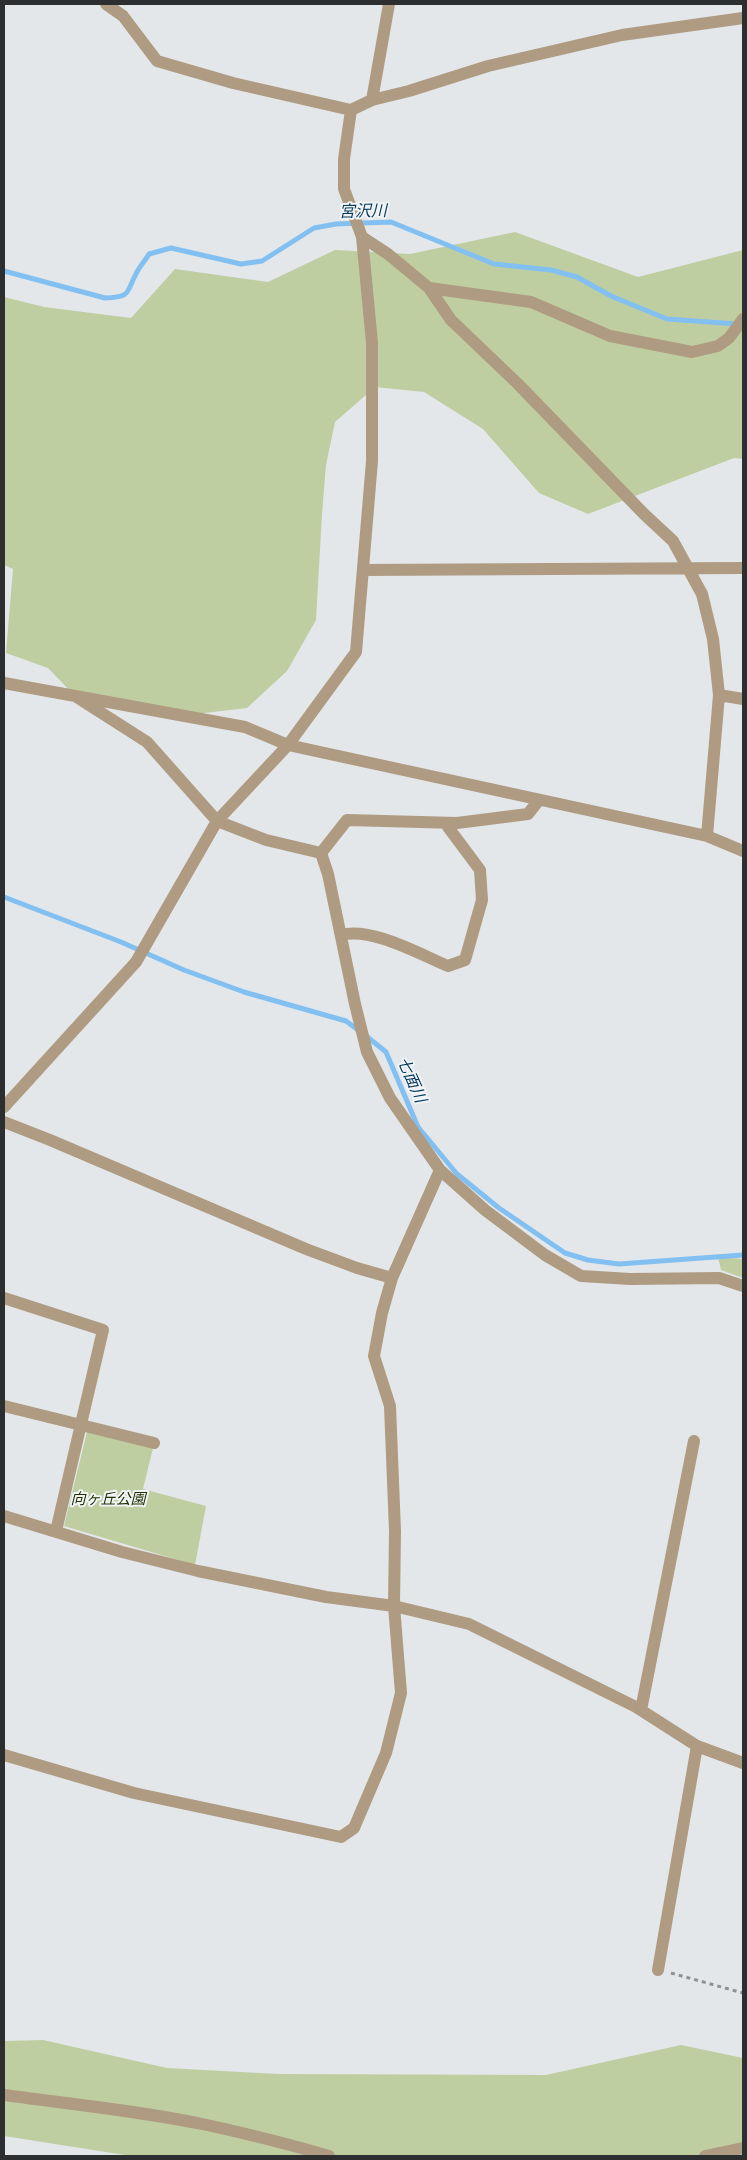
<!DOCTYPE html>
<html>
<head>
<meta charset="utf-8">
<style>
	body { margin:0 }
	#map { position:relative; width:747px; height:2160px; overflow:hidden; background:#e3e7e9; font-family:Bitter,serif }
	canvas { display:block }
	.frame { position:absolute; inset:0; border:5px solid #2d2e2f; pointer-events:none }
</style>
</head>
<body>
<div id="map">
<canvas width="747" height="2160"></canvas>
<div class="frame"></div>
</div>
<script>
const g = document.querySelector('canvas').getContext('2d');
g.lineJoin = 'round';
function paint(path, color) { g.fillStyle = color; g.fill(path, 'evenodd'); }
function strokePath(path, color, width, dash) { g.strokeStyle = color; g.lineWidth = width; g.lineCap = dash ? 'butt' : 'round'; g.setLineDash(dash || []); g.stroke(path); }
function label(font, color, halo, rows, align = 'center') {
  g.font = font + ' Bitter,"Noto Sans JP",serif'; g.lineWidth = 4; g.setLineDash([]); g.textBaseline = 'middle'; g.strokeStyle = halo; g.fillStyle = color; for (const [text, x, y, turn = 0] of rows) {
    g.save(); g.translate(x, y); g.rotate((+turn || 0) * Math.PI / 180); g.textAlign = isNaN(turn) ? turn : align; if (halo) g.strokeText(text, 0, 0); g.fillText(text, 0, 0); g.restore();
  }
}
const green = new Path2D(`
	M515,232L638,277L743,250V459L734,458L588,514L539,493L483,429L424,392L375,387L335,422L326,465L322,514L316,620L287,671L247,708L170,717L75,696L48,668L6,653L13,569L4,565V297L44,307L131,318L175,269L268,282L335,250L410,254Z
	M718,1257L743,1259V1278L721,1270Z
	M87,1432L153,1448L143,1489L206,1506L195,1565L64,1526Z
	M43,2040L167,2068L278,2074L546,2075L681,2045L743,2058V2156H131L4,2136V2041Z`);
const stream = new Path2D(`
	M4,271L105,298C132,297 126,292 136,274C139,267 145,261 149,254L171,248L241,264L262,261L314,228L336,224L391,222L494,264L551,270L577,277L611,296L667,319L737,324
	M4,897L121,942L184,970L244,992L346,1021L358,1030
	M365,1035L386,1052L418,1127L457,1174L499,1208L565,1253L588,1260L619,1264L743,1255`);
const path = new Path2D(`
	M671,1973L743,1993`);
const minor = new Path2D(`
	M106,4L123,16L157,61L233,83L351,110L372,100L389,4
	M372,100L409,91L488,66L622,35L743,18
	M362,237L388,254L429,288L451,320L518,384L644,514L673,541L702,594L713,639L719,695L707,836
	M429,288L531,302L610,336L692,352L718,346L729,338L743,319
	M363,570L743,568
	M4,683L245,727L288,745L707,836L743,851
	M719,695L743,699
	M75,696L147,742L217,821L266,840L321,853L328,874L355,1004L367,1052L390,1098L440,1170L485,1210L545,1255L581,1276L630,1279L719,1278L743,1286
	M321,853L347,820L457,823L528,814L539,800
	M341,935C372,927 419,954 448,966L465,960L482,900L480,870L445,823
	M4,1107L136,962L217,821L288,745L356,652L372,461V343L362,237L344,189V159L351,110
	M4,1122L50,1140L306,1249L357,1268L392,1278
	M4,1298L103,1330L56,1531
	M4,1406L154,1443
	M4,1516L122,1552L198,1571L326,1597L394,1606L469,1624L636,1707L697,1746L743,1763
	M641,1710L694,1441
	M4,1755L134,1793L341,1837L354,1828L386,1753L401,1693L394,1606L395,1531L390,1406L374,1356L382,1313L392,1278L440,1170
	M658,1970L697,1746
	M4,2095C71,2104 140,2111 207,2125C248,2134 289,2144 329,2156
	M705,2156L743,2148`);
const parkNames = [
	["向ヶ丘公園",108,1500]
];
const waterNames = [
	["宮沢川",363,212,-1],
	["七面川",411,1080,66]
];
paint(green, '#becea1');
strokePath(stream, '#82c0f1', 5);
strokePath(path, '#8f9294', 3, [4, 4]);
strokePath(minor, '#af9b82', 12);
label('italic 15px', '#233000', '#f0f4f7', parkNames);
label('italic 16px', '#083a5a', '#f0f4f7', waterNames);
</script>
</body>
</html>
